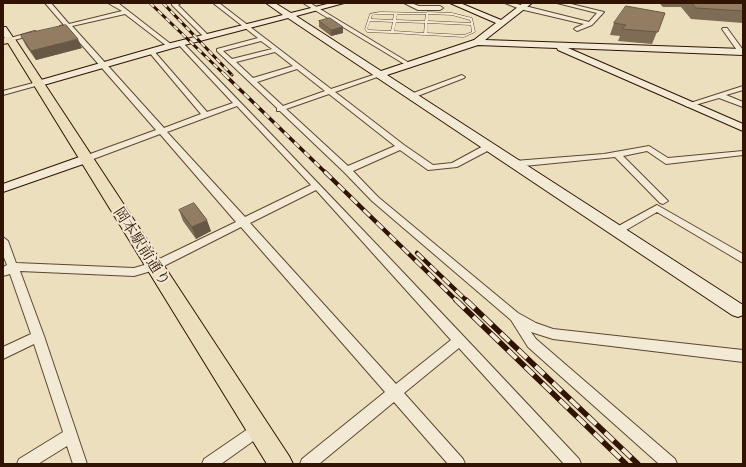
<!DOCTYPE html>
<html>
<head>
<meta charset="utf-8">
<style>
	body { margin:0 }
	#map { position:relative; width:746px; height:467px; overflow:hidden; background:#ecdfbe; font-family:"IM FELL Great Primer",serif }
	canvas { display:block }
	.frame { position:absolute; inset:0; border:4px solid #301300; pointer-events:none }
</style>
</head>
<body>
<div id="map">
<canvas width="746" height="467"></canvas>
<div class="frame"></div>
</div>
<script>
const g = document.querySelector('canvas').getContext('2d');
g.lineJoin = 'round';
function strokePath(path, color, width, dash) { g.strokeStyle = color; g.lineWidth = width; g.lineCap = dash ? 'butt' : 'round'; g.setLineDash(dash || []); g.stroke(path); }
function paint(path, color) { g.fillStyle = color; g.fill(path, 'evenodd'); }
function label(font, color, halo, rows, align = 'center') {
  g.font = font + ' "IM FELL Great Primer","Noto Serif JP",serif'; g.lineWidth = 4; g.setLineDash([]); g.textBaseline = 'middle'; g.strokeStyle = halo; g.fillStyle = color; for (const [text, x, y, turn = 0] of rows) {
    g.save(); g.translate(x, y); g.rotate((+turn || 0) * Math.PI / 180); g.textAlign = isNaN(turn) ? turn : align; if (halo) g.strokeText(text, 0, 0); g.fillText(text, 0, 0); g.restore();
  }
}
const lane = new Path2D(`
	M380,12L426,13L427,12L452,13L472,18L475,32L464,37L426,35L425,36L424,35L393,33L392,34L391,33L367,32L365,29L370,14ZM380,14H394L393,20L371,19L372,15ZM397,14H426L425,21L396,20ZM428,14L452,15L470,20L471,23L428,21ZM370,21L393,22L391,31L369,30L367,29ZM396,22L425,23L424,33L394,31ZM427,23L471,25L472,32L464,35L427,33Z`);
const street = new Path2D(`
	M45,3H51L69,24L122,11L108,3H118L172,45V47H168L125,14L72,26L164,128L201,114L149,52V50H153L207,112L233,103L177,43L182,42C316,180 448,319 579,459L581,464H564L459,348L404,393L463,459L465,464H448L394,402L319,464H300L302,459L385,392L241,227L158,269L134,276L20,271L44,336L87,464H73L67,446L38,464H17L19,459L63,432L34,344L3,359V347L31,334L10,274L3,276V267L7,265L3,255V237L8,241L16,263L134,268L151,263L236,222L160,134L88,161H82V157L156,130L67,28H60V26L64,25ZM237,106L311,185L245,217L167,132ZM316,190L451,340L396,384L250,223Z
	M172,3H181L178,5L209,36V38H205L172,5Z
	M213,3H219L331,89L376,74H380V76L335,92L404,145L433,165L452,163L487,144H493V148L457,167L428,170L400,150L353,171L378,197L518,313L536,323L553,329L743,350V362L553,339L531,332L536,339L675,459L677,464H659L528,347L511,320L372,201L344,172L280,111H277V108L217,51V49L258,38ZM261,41L272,49L232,59L223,51ZM275,52L293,66L253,78L236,62ZM297,69L325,91L283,106L257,82ZM329,94L395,146L348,166L286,109Z
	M303,3H310L411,64L406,65Z
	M404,3H411L419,6H440L443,8L440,10H418Z
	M505,3H513L589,22L597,13L557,3H567L604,12L592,25L577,31L574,29L575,28L584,24L520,9Z
	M723,28H727L743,50V53H739L722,29Z
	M35,31L38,33L37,34L10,41L7,39Z
	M462,75L465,77L464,78L415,97L408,95Z
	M37,82L39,83V85L3,95V91Z
	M743,86V90L726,95L743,102V107L719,98L688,107L684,105Z
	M649,146L668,158L743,151V155L666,164L647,151L623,156L668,201L663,204L660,203L615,157L514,167L510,164L514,161L604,154Z
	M657,205L743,254V263L657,212L621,233H613L612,231L613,229Z
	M258,422L263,424L265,429L263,434L221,464H202L204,459Z`);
const secondary = new Path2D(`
	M266,3H275L291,13L331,3H344L296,16L381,71L474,40L496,23L450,3H460L501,20L523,3H532L485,40L743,49V55L568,48L743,124V131L558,50L557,48L478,45L387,75L743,305V315L738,317L732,315L288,18L173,48L40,86H34L32,84L34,82L167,44L283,15Z
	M3,27H6L14,39L13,41H7L3,35Z
	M85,155L91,159L89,162L3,192V184Z`);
const primary = new Path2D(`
	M10,36L15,39L289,456L293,464H267L8,43L3,44V38Z`);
const railFar3 = new Path2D(`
	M150,3L225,75
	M163,3L232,75`);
const railFar2 = new Path2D(`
	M224,74L326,173`);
const railFar1 = new Path2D(`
	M325,172L457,301
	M417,253L467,301`);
const rail = new Path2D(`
	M456,300L626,464
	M466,300L638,464`);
const wall = new Path2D(`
	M659,3H743V23L691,19L681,7H663Z
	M665,13L652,44L618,41L620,36L610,35L614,23Z
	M319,21L343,27V33L331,36L319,27Z
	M21,36L82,48L36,60L26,46Z
	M179,210L211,231L196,239L183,221Z`);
const shadedWall = new Path2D(`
	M343,27V33L331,36V30Z
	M78,39L82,48L36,60L31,51Z
	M207,220L211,231L196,239L192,227Z`);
const building = new Path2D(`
	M692,3H743V11L696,8Z
	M626,6L665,13L658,32L622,29L626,25L614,23Z
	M330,18L343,27L331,30L319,21Z
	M66,25L78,39L31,51L21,36V35Z
	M194,203L207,220L192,227L179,210Z`);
const streetNames = [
	["岡本駅前通り",141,247,57]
];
strokePath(lane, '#5f4630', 1);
strokePath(street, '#5f4630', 2);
strokePath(secondary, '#301300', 2);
strokePath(primary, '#301300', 2);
paint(lane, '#f3ead5');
paint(street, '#f3ead5');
paint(secondary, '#f3ead5');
paint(primary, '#ecdfbe');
strokePath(railFar3, '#301300', 3);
strokePath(railFar2, '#301300', 3.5);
strokePath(railFar1, '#301300', 4.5);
strokePath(rail, '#301300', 5.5);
strokePath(railFar3, '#f3ead5', 2, [5.5]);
strokePath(railFar2, '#f3ead5', 2.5, [7]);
strokePath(railFar1, '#f3ead5', 3, [9]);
strokePath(rail, '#f3ead5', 4, [12]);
paint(wall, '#7e6c55');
paint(shadedWall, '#665845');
paint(building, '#927d63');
strokePath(building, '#665845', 1);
label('15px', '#301300', '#f3ead5', streetNames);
</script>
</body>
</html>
